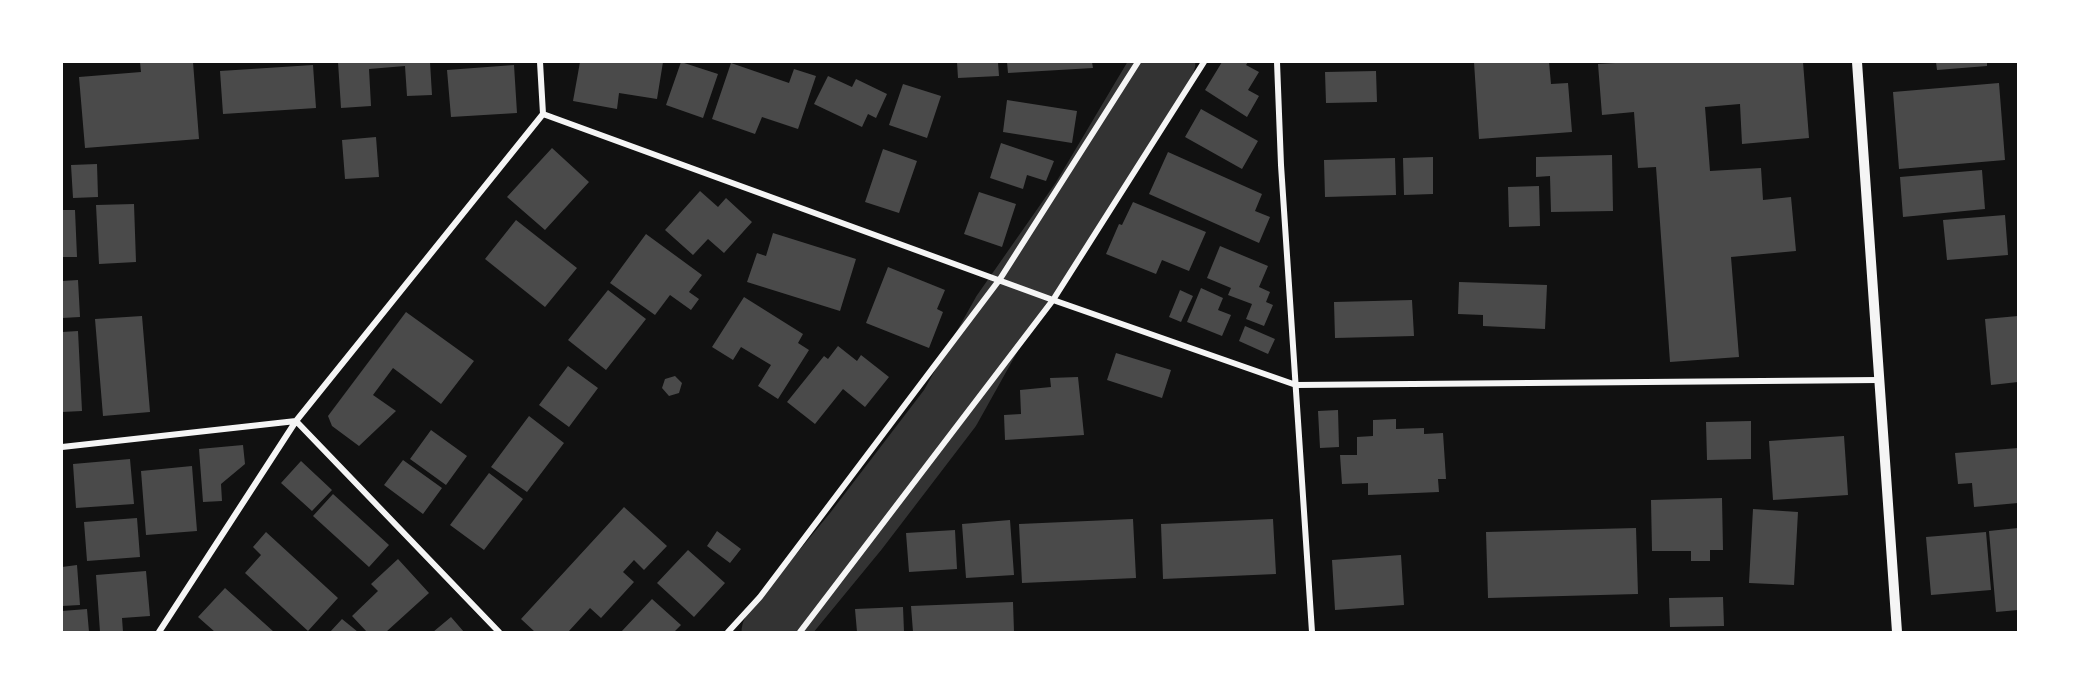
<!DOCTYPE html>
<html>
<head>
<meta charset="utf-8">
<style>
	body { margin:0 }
	#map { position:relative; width:2080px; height:694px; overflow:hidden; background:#111; font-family:"Public Sans",sans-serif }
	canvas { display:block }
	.frame { position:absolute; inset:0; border:63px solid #fff; pointer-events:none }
</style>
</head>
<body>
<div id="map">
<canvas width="2080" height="694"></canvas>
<div class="frame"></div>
</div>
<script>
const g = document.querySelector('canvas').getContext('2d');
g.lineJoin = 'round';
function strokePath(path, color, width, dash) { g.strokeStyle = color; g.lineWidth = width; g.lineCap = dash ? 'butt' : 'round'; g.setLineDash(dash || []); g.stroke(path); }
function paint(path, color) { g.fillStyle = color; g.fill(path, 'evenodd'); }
const river = new Path2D(`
	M773,632L856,531L950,408L1003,313L1082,200L1164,62`);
const building = new Path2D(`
	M140,62H193L199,139L85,148L79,77L141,72Z
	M338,62H430L432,95L407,96L405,66L369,69L371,106L341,108Z
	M580,62H663L657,99L619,93L617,109L573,101Z
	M681,62L718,74L703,118L666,105Z
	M957,62H998L999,76L958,78Z
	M1007,62H1092L1093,68L1008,73Z
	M1222,62H1248L1246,65L1259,72L1248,90L1259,96L1247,117L1205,90Z
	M1474,62H1549L1551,84L1568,83L1572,132L1479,139Z
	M1632,62H1803L1809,138L1742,144L1740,104L1705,107L1710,171L1761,168L1763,200L1791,197L1796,251L1731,257L1739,357L1670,362L1656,167L1638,168L1634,112L1602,115L1598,64Z
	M1936,62H1987V66L1937,70Z
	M731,63L789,83L794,69L816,76L798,129L762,117L755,134L712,119Z
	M313,65L316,108L223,114L220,71Z
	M514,65L517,113L451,117L447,70Z
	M1376,71L1377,102L1326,103L1325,72Z
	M828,76L852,87L856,79L887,94L876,118L868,114L862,127L814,104Z
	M1999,83L2005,160L1899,169L1893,92Z
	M903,84L941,96L927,138L889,125Z
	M1007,100L1077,111L1072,143L1003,132Z
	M1201,109L1258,141L1242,169L1185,137Z
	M376,137L379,177L345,179L342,140Z
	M1001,143L1054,161L1046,181L1027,175L1023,189L990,178Z
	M552,148L589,182L545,230L507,197Z
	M883,149L917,161L899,213L865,202Z
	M1168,152L1262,194L1255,211L1270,217L1259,243L1149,194Z
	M1612,155L1613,211L1551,212L1550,176L1536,177V157Z
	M1433,157V194L1404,195L1403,158Z
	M1395,158L1396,195L1325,197L1324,160Z
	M97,164L98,197L73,198L71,165Z
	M1982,170L1985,209L1903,217L1900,177Z
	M1539,186L1540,226L1509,227L1508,187Z
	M700,191L718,207L726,198L752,222L724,253L708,239L693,255L665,230Z
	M979,192L1016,204L1002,247L964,234Z
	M1133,202L1206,232L1189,271L1162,260L1156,274L1106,254L1119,224L1122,225Z
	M134,204L136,262L99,264L96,205Z
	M62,210H75L77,257H62Z
	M2005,215L2008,255L1947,260L1943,220Z
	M516,220L577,268L545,307L485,259Z
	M773,233L856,259L840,311L747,282L757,253L766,256Z
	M646,234L702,275L689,292L699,299L691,310L670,295L655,315L610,283Z
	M1220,246L1268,266L1259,287L1270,292L1266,302L1273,305L1264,326L1246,319L1252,304L1228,295L1231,288L1207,278Z
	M888,267L945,290L937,309L943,312L929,348L866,323Z
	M78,280L80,317L62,318V281Z
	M1459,282L1547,285L1545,329L1483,326V315L1458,314Z
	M1201,288L1223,298L1218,310L1231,315L1222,336L1187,322Z
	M608,290L646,319L606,370L568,340Z
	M1180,290L1193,296L1181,322L1169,317Z
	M744,297L803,334L798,343L809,350L778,399L758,386L771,365L741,347L733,360L712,347Z
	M1412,300L1414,336L1335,338L1334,302Z
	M406,312L474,361L441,404L393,368L373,395L396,411L359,446L332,426L328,416Z
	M142,316L150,412L103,416L95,319Z
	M2018,316V382L1991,385L1985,319Z
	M1245,326L1275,339L1268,354L1239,341Z
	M78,331L82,411L62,412V332Z
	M838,346L857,361L861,355L889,377L865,407L843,389L815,424L787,402L824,356L828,359Z
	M1116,353L1171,370L1162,398L1107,380Z
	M568,366L598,388L569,427L539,405Z
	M675,376L682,383L679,393L669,396L662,388L665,379Z
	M1078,377L1084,435L1005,440L1004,415L1021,414L1020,390L1051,387L1050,378Z
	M1338,410L1339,447L1320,448L1318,411Z
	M529,416L564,443L527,492L491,467Z
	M1396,419V429L1424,428V434L1443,433L1446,479H1438L1439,492L1368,495V483L1342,484L1340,455H1357V437L1373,436V420Z
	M1751,421V459L1707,460L1706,422Z
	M431,430L467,456L446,485L410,459Z
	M1844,436L1848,495L1773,500L1769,441Z
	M243,445L245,464L221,484L222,501L203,502L199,449Z
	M2018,448V503L1974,507L1972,483L1958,484L1955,453Z
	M130,459L134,504L76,508L73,464Z
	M403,460L442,488L423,514L384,485Z
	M301,461L332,490L312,511L281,483Z
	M192,466L197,531L146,535L141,471Z
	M489,473L523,499L484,550L450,525Z
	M333,494L389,545L369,567L313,516Z
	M1722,498L1723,550H1710V561H1691V551H1652L1651,500Z
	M624,507L667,546L644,570L634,560L623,572L634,582L601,618L590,608L569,631L571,632H535L521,619Z
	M1753,509L1798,512L1794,585L1749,583Z
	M137,518L140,557L87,561L84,522Z
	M1133,519L1136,578L1022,583L1019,524Z
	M1273,519L1276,574L1163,579L1161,524Z
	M1010,520L1014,575L966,578L962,524Z
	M1636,528L1638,594L1488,598L1486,532Z
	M2018,528V610L1996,612L1989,531Z
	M955,530L957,569L909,572L906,533Z
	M717,531L741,549L730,563L707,546Z
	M266,532L338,598L308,631L245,573L261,555L253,547Z
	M1986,532L1991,590L1931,595L1926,537Z
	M688,550L725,583L694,617L657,583Z
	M1401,555L1404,605L1335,610L1332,560Z
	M398,559L429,593L386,632H367L352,616L378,591L371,584Z
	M77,565L80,605L62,606V567Z
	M146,571L150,616L122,618L123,632H100L96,575Z
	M225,588L274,632H215L198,617Z
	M1723,597L1724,626L1670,627L1669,598Z
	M652,599L681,625L674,632H621Z
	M1013,602L1014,632H913L911,606Z
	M903,607L904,632H857L855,609Z
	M87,609L89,632H62V611Z
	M451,617L464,632H433Z
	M342,619L358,632H330Z`);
const minor = new Path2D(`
	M1277,62L1281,165L1312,632
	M543,114L1053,300L1296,385L1879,380
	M296,421L499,632
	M62,447L296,421
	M159,632L296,421L543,114L540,62
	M728,632L760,597L1000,279L1138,62
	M800,632L1053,300L1204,62`);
const tertiary = new Path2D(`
	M1857,62L1897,632`);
strokePath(river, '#333', 63);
paint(building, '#4a4a4a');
strokePath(minor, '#f5f5f5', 6);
strokePath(tertiary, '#f5f5f5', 10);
</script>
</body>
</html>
